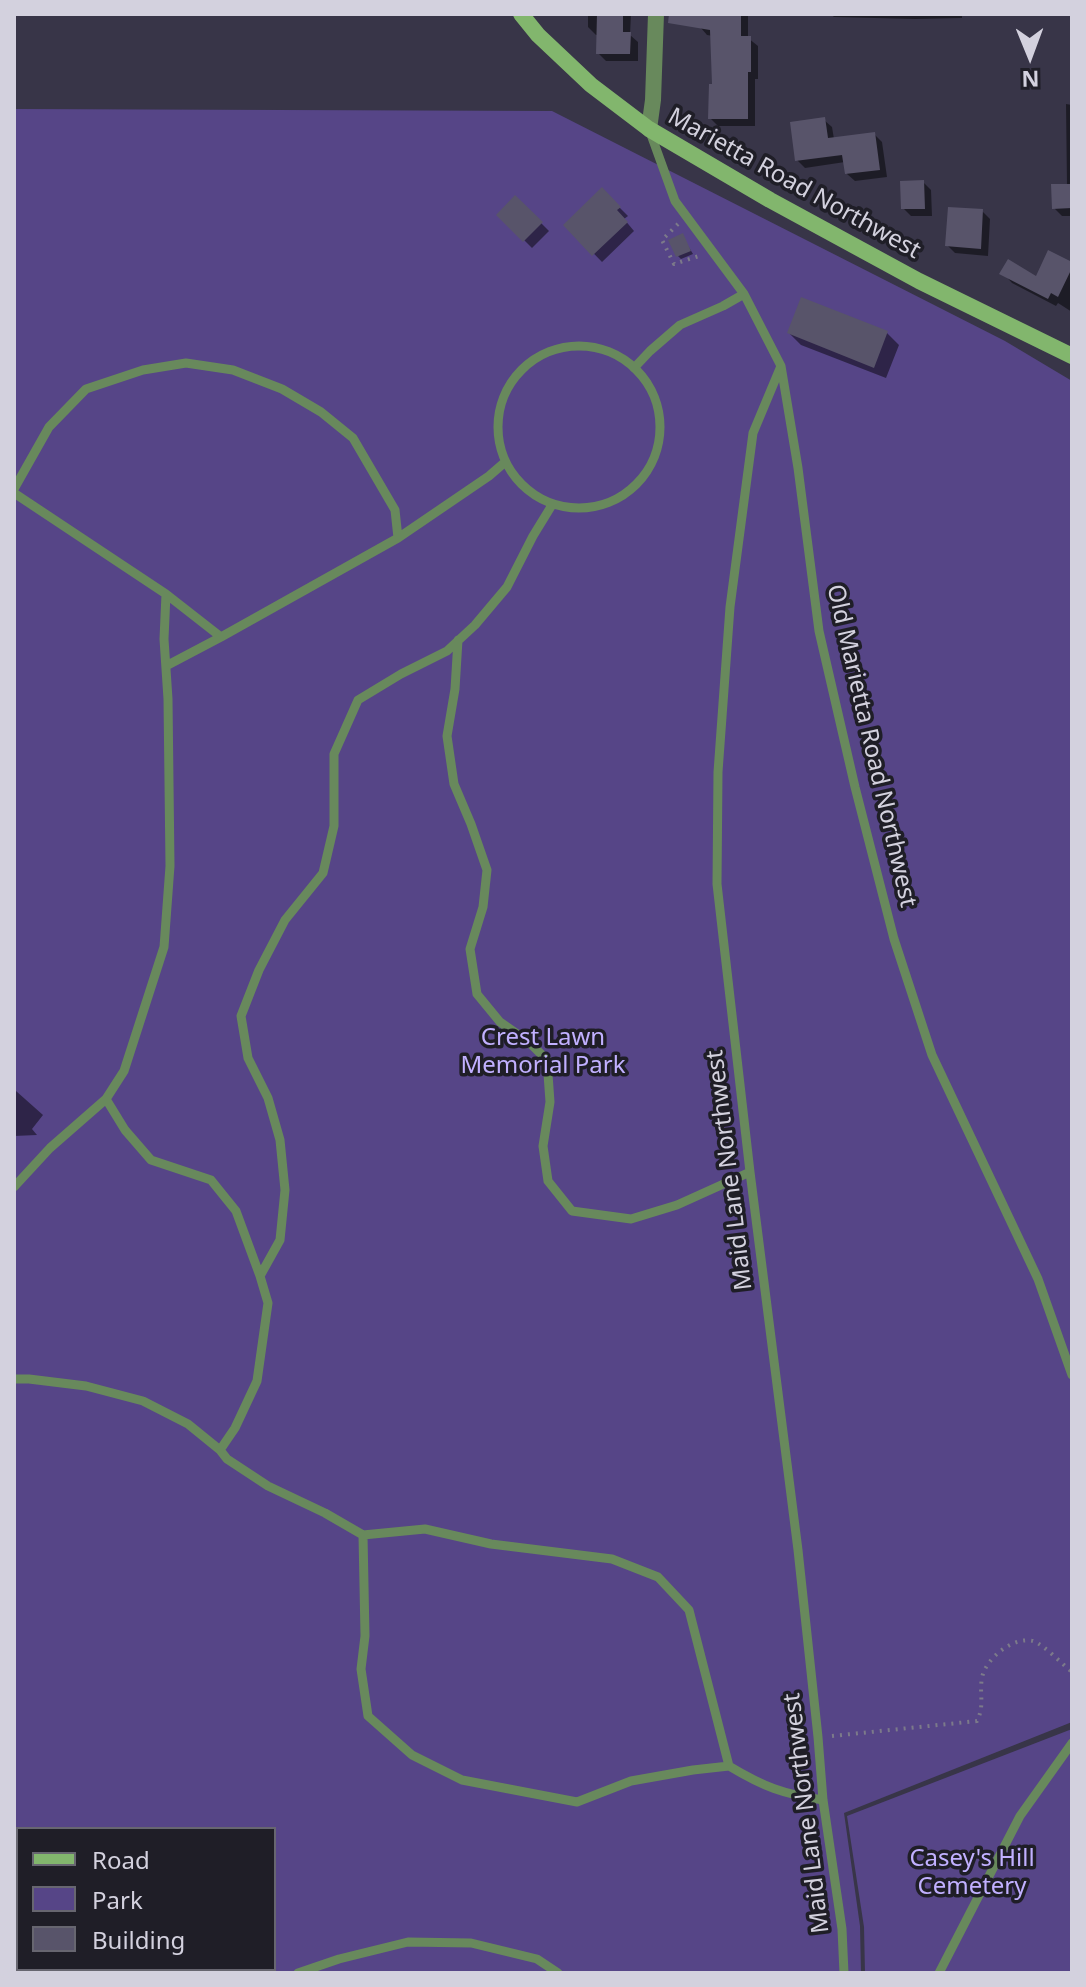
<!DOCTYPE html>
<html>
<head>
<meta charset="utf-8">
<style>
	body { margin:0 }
	#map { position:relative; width:1086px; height:1987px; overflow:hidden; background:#383548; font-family:"Noto Sans",sans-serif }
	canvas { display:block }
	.frame { position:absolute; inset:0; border:16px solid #d3d1de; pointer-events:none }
	.legend { position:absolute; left:16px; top:1827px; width:260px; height:144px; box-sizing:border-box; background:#1f1e27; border:2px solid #676670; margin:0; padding:10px 14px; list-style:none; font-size:24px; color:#d3d1de }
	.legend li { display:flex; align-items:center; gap:16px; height:40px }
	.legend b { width:40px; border:2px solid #676670 }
	.north { position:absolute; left:990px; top:16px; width:80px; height:80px; -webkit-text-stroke:6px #1f1e27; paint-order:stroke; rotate:179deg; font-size:22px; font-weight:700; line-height:32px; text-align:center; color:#d3d1de }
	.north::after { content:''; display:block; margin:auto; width:28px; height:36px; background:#d3d1de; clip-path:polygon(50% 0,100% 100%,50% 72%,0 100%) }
</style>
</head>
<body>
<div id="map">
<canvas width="1086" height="1987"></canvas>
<div class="frame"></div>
<ul class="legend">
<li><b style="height:10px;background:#82b66d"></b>Road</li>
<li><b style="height:22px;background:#564587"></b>Park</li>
<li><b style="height:22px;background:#58546a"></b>Building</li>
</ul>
<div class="north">N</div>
</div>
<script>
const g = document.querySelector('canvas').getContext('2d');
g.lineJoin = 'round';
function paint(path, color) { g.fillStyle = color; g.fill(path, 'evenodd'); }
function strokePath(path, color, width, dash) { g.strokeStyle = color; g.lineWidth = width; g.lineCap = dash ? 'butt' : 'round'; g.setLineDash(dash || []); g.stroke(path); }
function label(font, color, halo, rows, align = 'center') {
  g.font = font + ' "Noto Sans",sans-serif'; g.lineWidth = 7; g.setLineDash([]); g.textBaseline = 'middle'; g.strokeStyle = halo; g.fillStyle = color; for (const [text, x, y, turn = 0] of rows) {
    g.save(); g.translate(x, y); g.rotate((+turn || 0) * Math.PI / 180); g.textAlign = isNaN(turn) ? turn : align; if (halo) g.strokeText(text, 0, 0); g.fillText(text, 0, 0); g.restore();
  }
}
const green = new Path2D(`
	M14,109L552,111L1005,341L1072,381V1722L844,1813L860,1926L861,1973H14ZM18,1829H274V1969H18Z
	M1072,1729V1973H865L864,1927L847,1816Z`);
const shadow = new Path2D(`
	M588,14H631L630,35L638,42V61H606L598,53L599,35H596L588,27Z
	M689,14H748V38L758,46V79H755V126H718L710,118L714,86L713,36L707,35Z
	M830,14H962V18L915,19L834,17Z
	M1066,104L1072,105V216H1062L1054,208L1067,186Z
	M824,120L832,127L834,139L874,134L882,142L887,177L855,181L847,174L845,162L805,168L797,160Z
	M923,182L931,190L932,216H911L903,208Z
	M602,190L628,216L624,219L634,231L602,262L566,225Z
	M516,198L549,231L532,248L499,215Z
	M982,211L990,219L988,256L955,253L947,245Z
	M682,236L693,254L681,259L678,256Z
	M1072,264V312L1058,303L1056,306L1012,283L1004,274L1037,279Z
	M789,333H887L899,345L886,378L801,345Z
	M16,1091L43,1115L32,1129L37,1135L14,1136V1096Z`);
const building = new Path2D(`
	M597,14H623V32H631L630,54H596Z
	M669,14H741V36H751V72H748V119H708L709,84H712L710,30L668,23Z
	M825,117L828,138L875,132L880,170L845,174L842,155L795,161L790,122Z
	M924,180L925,209H901L900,181Z
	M1051,184H1072V208L1052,209Z
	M602,187L621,207L617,210L628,222L592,256L563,225Z
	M515,195L543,222L523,242L496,215Z
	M948,207L983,209L981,249L945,246Z
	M683,233L691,251L676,257L668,240Z
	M1048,250L1072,262V268L1058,297L1051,293L1048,299L999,274L1008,259L1036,276Z
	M801,297L888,331L874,368L787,333Z`);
const path = new Path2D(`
	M678,224L662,240L674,264L699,256
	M832,1736L977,1721C985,1705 979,1694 982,1678C985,1659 1013,1636 1033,1641C1043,1644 1062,1664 1072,1672`);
const lane = new Path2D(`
	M649,129L675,201L744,294L781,366L798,468L819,631L855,787L894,939L932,1055L1038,1279L1072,1375
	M498 427a81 81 0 1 1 162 0a81 81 0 1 1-162 0Z
	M781,366L753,433L730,607L718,772L717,884L750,1172L798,1550L818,1737L823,1800L842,1929L844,1973
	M634,368L650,351L680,325L723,306L744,294
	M14,489L49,427L86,389L143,370L186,363L233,370L282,389L321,412L353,438L395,510L398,538
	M14,493L166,594L221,637L398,538L489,476L504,463
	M458,640L455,689L447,736L454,784L471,824L487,870L483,907L470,949L477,994L500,1022L530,1043L547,1060L550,1102L543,1146L548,1181L572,1211L631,1219L677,1205L750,1172
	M166,666L221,637
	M106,1099L125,1130L151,1160L211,1180L236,1211L260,1276L268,1303L257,1381L235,1428L220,1450
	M14,1187L50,1148L106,1099L124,1071L164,947L170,866L168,699L164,639L166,594
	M260,1276L280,1240L285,1190L280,1140L268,1098L248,1058L241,1016L259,970L285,920L323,873L334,826V754L358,700L401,674L447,651L475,625L507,587L533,536L552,505
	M14,1379H29L86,1386L143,1401L188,1424L220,1450L227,1459L268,1486L325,1513L363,1535L425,1529L491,1544L612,1559L658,1577L689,1610L729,1766L693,1770L631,1781L577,1802L462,1780L412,1755L368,1716L361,1669L365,1636L363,1535
	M729,1766C764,1787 783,1794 823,1800
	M298,1973L339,1959L408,1942L471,1943L537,1959L558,1973
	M939,1973L1020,1816L1072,1743`);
const street = new Path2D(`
	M649,129L653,100L656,14`);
const secondary = new Path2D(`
	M521,14L538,35L591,85L649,129L770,200L919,281L1072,356`);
const streetNames = [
	["Marietta Road Northwest",794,184,29],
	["Old Marietta Road Northwest",871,746,77],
	["Maid Lane Northwest",730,1170,-97],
	["Maid Lane Northwest",807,1813,-97]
];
const parkNames = [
	["Crest Lawn",543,1038],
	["Memorial Park",543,1066],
	["Casey's Hill",972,1859],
	["Cemetery",972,1887]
];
paint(green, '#564587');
paint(shadow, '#0007');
paint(building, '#58546a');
strokePath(path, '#7c7a8a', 4, [2, 6]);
strokePath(lane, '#68895c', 9);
strokePath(street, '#68895c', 16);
strokePath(secondary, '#82b66d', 16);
label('24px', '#d3d1de', '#1f1e27', streetNames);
label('24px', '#c1b0ff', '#1f1e27', parkNames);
</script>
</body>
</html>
